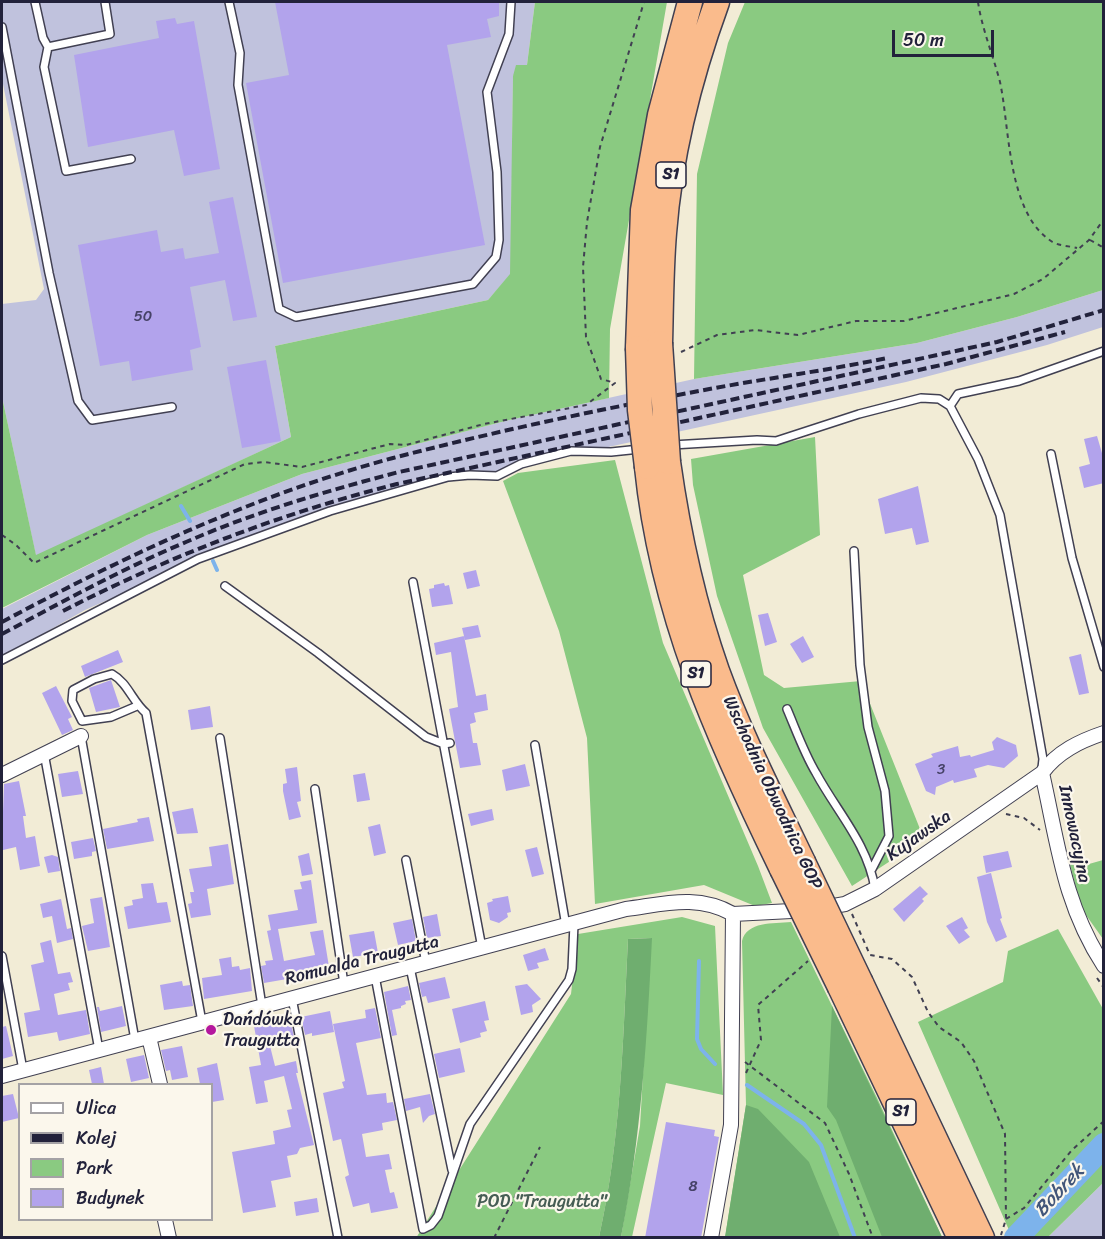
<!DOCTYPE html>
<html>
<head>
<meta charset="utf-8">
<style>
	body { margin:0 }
	#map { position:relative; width:1105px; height:1239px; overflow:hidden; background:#f2ecd6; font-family:Sriracha,sans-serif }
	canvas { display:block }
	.frame { position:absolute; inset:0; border:3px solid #22223b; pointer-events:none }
	.legend { position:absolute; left:18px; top:1083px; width:195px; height:138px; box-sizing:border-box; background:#fbf7ec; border:2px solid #a4a2a5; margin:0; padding:8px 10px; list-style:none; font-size:18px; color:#22223b }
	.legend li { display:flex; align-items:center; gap:12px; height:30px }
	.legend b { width:30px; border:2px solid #a4a2a5 }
	.scale { position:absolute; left:892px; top:30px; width:102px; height:27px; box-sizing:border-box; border:3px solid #22223b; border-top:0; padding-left:8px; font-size:18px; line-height:21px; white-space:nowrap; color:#22223b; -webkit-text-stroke:4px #fbf7ec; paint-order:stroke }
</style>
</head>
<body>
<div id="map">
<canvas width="1105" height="1239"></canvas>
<div class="frame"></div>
<ul class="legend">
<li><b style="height:8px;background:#fff"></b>Ulica</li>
<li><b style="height:8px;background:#22223b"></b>Kolej</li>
<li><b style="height:16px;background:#8aca81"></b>Park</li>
<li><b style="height:16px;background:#b2a3ec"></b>Budynek</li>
</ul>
<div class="scale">50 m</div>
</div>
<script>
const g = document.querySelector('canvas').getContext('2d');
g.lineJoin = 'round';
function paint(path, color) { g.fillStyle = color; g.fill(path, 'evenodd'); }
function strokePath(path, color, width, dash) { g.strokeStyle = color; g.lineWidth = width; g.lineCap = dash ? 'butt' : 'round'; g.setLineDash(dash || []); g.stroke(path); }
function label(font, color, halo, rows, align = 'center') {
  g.font = font + ' Sriracha,sans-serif'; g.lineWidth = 4.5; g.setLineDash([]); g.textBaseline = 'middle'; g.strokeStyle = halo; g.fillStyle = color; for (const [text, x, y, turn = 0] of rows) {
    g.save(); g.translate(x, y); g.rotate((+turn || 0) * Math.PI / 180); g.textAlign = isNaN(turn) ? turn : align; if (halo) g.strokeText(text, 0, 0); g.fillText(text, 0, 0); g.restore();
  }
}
const industrial = new Path2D(`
	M2,2H535L527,65L513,76L511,274L488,300L275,346L291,437L36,556L2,397V304L36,300L44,289L2,79Z
	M1103,290V327L1047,345L906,382L338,506L237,543L85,610L2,657V609L147,535L302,474L509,420L694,379L917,343L1017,317Z
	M1103,1183V1237H1048Z`);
const green = new Path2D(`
	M535,2H667L610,329L609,398L509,420L302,474L147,535L2,608V397L36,555L291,437L275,346L488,300L510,274L513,76L516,65H527Z
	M745,2H1103V290L1017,317L917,343L694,379L697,174L728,43Z
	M815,437L820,535L743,575L764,675L784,688L861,681L924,839L852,886L763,728L717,596L693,485L691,459Z
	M615,460L663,643L758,866L772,903L755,906L704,885L595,904L587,738L559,631L503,481L518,473Z
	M1103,860V939L1081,908L1070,864L1082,866Z
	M682,917L715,926L723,1095L666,1083L632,1237H621L640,1126L651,938L628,939C623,1039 621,1140 599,1237L416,1238L571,994L578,934Z
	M791,922L878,1100L942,1237L725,1238L746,1105L742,941C747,921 773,924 791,922Z
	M1058,929L1103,1009V1183L1048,1237H1012L918,1022L1003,982L1008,951Z`);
const forest = new Path2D(`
	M652,938C647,1039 641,1138 621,1237H599C621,1139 623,1039 628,939Z
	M832,1006L942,1237H882L836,1120L827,1107Z
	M746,1105L758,1109L809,1162L840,1237H725Z`);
const stream = new Path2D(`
	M181,506L190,521
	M213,561L217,570
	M699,961L697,1039L701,1049L715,1064
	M747,1085L804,1124L821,1145L855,1238`);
const river = new Path2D(`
	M1016,1238L1104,1145`);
const building = new Path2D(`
	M275,2H499V16L487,19L491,37L447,45L485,245L283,283L246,83L289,75Z
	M175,18L177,24L194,21L220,169L184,176L174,130L88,147L74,55L159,38L156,21Z
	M233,197L257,317L233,321L225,280L190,287L201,347L190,350L193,370L132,381L129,361L100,366L78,245L157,230L161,252L183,248L185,259L219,253L209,202Z
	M266,360L281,441L242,448L227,367Z
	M1097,436L1104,460V483L1084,488L1079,467L1090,464L1084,439Z
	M918,486L929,542L916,545L912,528L885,534L878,499Z
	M476,570L480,586L467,589L463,573Z
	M444,583L445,586L449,585L453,604L432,607L429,589L434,588V585Z
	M768,613L777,642L765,646L758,615Z
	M478,625L481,637L465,640L462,628Z
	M464,636L476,696L486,694L488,710L474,713L476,722L470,724L473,743H477L481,765L460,768L449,709L458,707L451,652L436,655L434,643Z
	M803,636L814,657L802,663L790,644Z
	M118,650L123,662L85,677L81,666Z
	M1081,654L1089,693L1079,695L1069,657Z
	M111,680L120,707L96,712L89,688Z
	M56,686L72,717L68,719L73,730L62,735L42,693Z
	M210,706L213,727L191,730L188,710Z
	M997,737L1016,745L1018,756L1004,768L988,765L974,769L977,777L954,783L953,780L936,787L935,795L926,791L915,764L933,757L931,754L958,746L960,757L970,755L971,757L994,750L992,742Z
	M525,764L530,786L506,791L502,770Z
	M297,767L301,801L297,802L301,817L289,820L283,791V784L287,783L285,769Z
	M78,771L83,794L62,797L58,774Z
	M365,773L370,800L357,802L353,775Z
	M19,781L26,816H23L26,838L35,836L40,866L20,870L16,847L3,850L2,840L4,784Z
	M193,808L198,833L177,834L172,812Z
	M492,809L494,820L471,826L468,814Z
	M149,817L154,841L107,849L103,829L138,822L137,819Z
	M380,824L386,853L374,856L368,827Z
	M93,838L96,851L92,852V856L74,859L71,842Z
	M228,844L234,884L207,889L211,915L191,918L188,904L192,903L190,892H194L189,869L212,866L209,847Z
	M537,847L544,874L532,877L525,850Z
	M1008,851L1012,867L986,873L983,856Z
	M309,853L313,874L302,876L298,856Z
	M52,855L58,857L60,871L48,873L44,857Z
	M991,873L1002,918L1000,919L1007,937L996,942L987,922L977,877Z
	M311,880L317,923L278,929L284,961L315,955L310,932L323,930L329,967L309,971L310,975L264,983L261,966L266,965L265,961L273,960L267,931L271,930L268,915L298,910L294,890L302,889L300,882Z
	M153,883L157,903L167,902L171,922L128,929L124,907L133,905L132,900L143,898L141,884Z
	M920,886L928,894L922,899L924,901L904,922L893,909Z
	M508,896L511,912L507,913L508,917L499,923L490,920L487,903L493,901L492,899Z
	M102,897L110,947L88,951L82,926L94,923L90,899Z
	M61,899L67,929L71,928L73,939L57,943L52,916L43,918L40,904Z
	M437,914L441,936L427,938L423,917Z
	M962,917L968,928L964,930L970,937L959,944L946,926Z
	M412,919L416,941L398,945L393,923Z
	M374,931L378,953L353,957L349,935Z
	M51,940L58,974L70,972L73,982L68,983L70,990L54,994L58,1015L86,1010L90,1034L59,1041L57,1032L28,1037L24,1013L40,1010L31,965L44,962L40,943Z
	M545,948L549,960L537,963L539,968L528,971L523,955Z
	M231,957L232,967L239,966L240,970L250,968L252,991L204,999L202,978L222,975L219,959Z
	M445,977L450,998L428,1003L426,996L422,997L419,983Z
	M182,981L183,986L190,985L193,1006L164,1010L160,985Z
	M527,984L541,999L532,1005L533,1012L521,1015L515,986Z
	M408,986L411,1000L405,1001L406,1004L401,1006V1008L392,1010L397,1035L392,1036L384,992Z
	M485,1001L489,1020L484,1021L487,1031L480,1033L481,1037L460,1043L452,1009Z
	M122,1006L126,1026L101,1032L97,1007H99L100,1011Z
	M375,1008L381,1038L356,1043L367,1095L386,1093L387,1103L393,1102L397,1120L382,1123L383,1130L362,1134L366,1157L389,1154L392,1169L385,1170L390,1193L394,1192L398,1208L371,1213L369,1203L353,1207L345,1177L349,1175L341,1139L333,1141L323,1093L344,1088L342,1082L345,1081L333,1024L366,1018L365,1010Z
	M330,1011L334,1032L312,1036V1033L305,1035L301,1017Z
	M290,1019L294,1037L269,1042L275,1066L296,1061L298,1073H296L314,1145L300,1148L297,1154L287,1156L291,1177L271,1181L276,1207L243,1213L232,1152L275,1144L273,1131L291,1127L287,1110L292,1109L284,1076L264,1081L268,1102L256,1104L249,1067L261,1065L254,1026Z
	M6,1026L13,1056L2,1059V1027Z
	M182,1046L188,1077L172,1080L170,1070L166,1071L161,1050Z
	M460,1048L465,1072L439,1078L434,1054Z
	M144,1055L149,1078L131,1082L126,1059Z
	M217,1063L224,1100L212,1102V1084H200L197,1068Z
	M101,1067L104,1084H92L89,1070Z
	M13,1094L19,1118L2,1122V1096Z
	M430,1094L435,1114L429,1116L423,1123L420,1107L406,1111L404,1099Z
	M666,1122L715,1130L714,1136L719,1137L701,1238H645Z
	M317,1198L319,1212L296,1216L294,1202Z`);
const path = new Path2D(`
	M978,2C982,29 993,55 1000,82C1010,128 1007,212 1051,241C1058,246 1070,246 1077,248
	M1090,240L1104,248
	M681,352L717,335L755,330L798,335L856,321H904L1014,294L1043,279L1089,240L1104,219
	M2,535L16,545L34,563L245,464L264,462L302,467L390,444L406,445L484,424L586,405L615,383L601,379L586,337L583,267L587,222L600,147L644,2
	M1006,814L1024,818L1040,830
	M852,914L870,955L892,959L912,977L928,1012L939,1027L961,1042L974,1061L1005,1134L1006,1219L1001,1235
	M1097,978L1104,988
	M745,1062L825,1123L849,1174L873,1238
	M746,1073L761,1040L758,1005L808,961
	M1006,1219L1024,1208L1072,1150L1104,1121
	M494,1238L540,1147`);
const service = new Path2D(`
	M35,2L43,38L48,47
	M105,2L110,34L48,47L44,67L66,171L131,159
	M229,2L240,53L238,85L279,309L296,317L473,284L496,257L499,240L497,172L487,92L509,34L511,2
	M2,27L49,273L78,401L92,420L172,407
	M950,406L958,394L1019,381L1104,351
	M672,445L757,440L776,441L859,414L921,398L939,399L950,406L978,459L1000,515L1043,759L1042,768
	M1051,454L1072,558L1104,667
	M854,551L860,665L868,727L885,791L889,836L872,869
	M413,582L482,948
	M225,586L318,653L426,737L444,744L450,743
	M2,660L198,559L330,511L448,477L470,475L497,476L521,464L571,451L611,452L640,449
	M137,706L111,717L82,721L72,701L73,690L94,679L112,674C128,683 132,701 146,713L202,1022
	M787,709C796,730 804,753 816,773C837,812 868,844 875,889
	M81,736L135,1040
	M220,738L262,1006
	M535,745L566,926
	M44,753L99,1050
	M315,789L344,984
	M406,860L426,963
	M2,956L23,1070
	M410,967L452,1170
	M375,976L423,1229L431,1225L438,1216L470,1124L569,980L572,969L574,924
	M292,998L338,1238`);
const minor = new Path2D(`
	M1042,773C1058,843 1063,903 1104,966
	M2,775L81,736
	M733,914L811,910L845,904L875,889L1042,773C1057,752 1080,741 1104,733
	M149,1037L160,1084
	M2,1076L626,909C665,904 697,894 733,914
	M165,1220L169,1238
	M711,1238L731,1125L733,914`);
const motorway = new Path2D(`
	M660,343C661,306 661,269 664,233C670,154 690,76 717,2
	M638,348L643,210L660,115L690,2
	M668,462C678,533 693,603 717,671C741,737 773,799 803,862
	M647,467C662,614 718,738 782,869
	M861,983L982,1238
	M840,987L960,1238`);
const rail = new Path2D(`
	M63,611C170,556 279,514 397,484L946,364L1065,332
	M2,622C127,555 255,495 393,458C493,432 596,410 699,391C761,379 825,371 887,358
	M2,634C62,602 122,569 186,542C255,512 326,491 399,472L997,342L1104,310`);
const motorwayBridge = new Path2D(`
	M660,343L668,462
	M638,348L640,410L647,467
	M803,862L861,983
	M782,869L840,987`);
const markers = [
	[211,1030,6,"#b5179e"]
];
const numberNames = [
	["50",143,317],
	["3",941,770],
	["8",693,1187]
];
const shields = [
	[671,175,30],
	[696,674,30],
	[901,1112,30]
];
const shieldNames = [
	["S1",671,175],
	["S1",696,674],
	["S1",901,1112]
];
const streetNames = [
	["Wschodnia Obwodnica GOP",772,793,65],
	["Innowacyjna",1074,834,78],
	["Kujawska",919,836,-35],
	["Romualda Traugutta",362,961,-14]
];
const poiNames = [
	["Dańdówka",223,1020],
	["Traugutta",223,1041]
];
const parkNames = [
	["POD \"Traugutta\"",542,1202]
];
const waterNames = [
	["Bobrek",1060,1191,-47]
];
paint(industrial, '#c0c2dd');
paint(green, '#8aca81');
paint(forest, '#6fae6f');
strokePath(stream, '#7db3eb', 4);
strokePath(river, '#7db3eb', 24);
paint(building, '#b2a3ec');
strokePath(service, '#414052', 10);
strokePath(minor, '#414052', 16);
strokePath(motorway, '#414052', 27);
strokePath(path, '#414052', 2, [4.5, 4.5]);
strokePath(service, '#fff', 7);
strokePath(minor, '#fff', 14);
strokePath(motorway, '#fabb8c', 24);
strokePath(rail, '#22223b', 4, [9, 4.5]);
strokePath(motorwayBridge, '#414052', 27, []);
strokePath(motorwayBridge, '#fabb8c', 24);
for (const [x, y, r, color] of markers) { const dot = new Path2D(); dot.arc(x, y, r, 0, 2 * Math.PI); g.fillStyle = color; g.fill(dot); strokePath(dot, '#fbf7ec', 2); }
label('15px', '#464267', null, numberNames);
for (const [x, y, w] of shields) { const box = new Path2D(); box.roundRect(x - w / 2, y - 13, w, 26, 4.5); g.fillStyle = '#fbf7ec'; g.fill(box); strokePath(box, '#22223b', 1.5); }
label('bold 16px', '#22223b', null, shieldNames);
label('18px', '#22223b', '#fbf7ec', streetNames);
label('18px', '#22223b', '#fbf7ec', poiNames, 'left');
label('18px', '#465d54', '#fbf7ec', parkNames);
label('italic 20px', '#425579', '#fbf7ec', waterNames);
</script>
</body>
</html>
